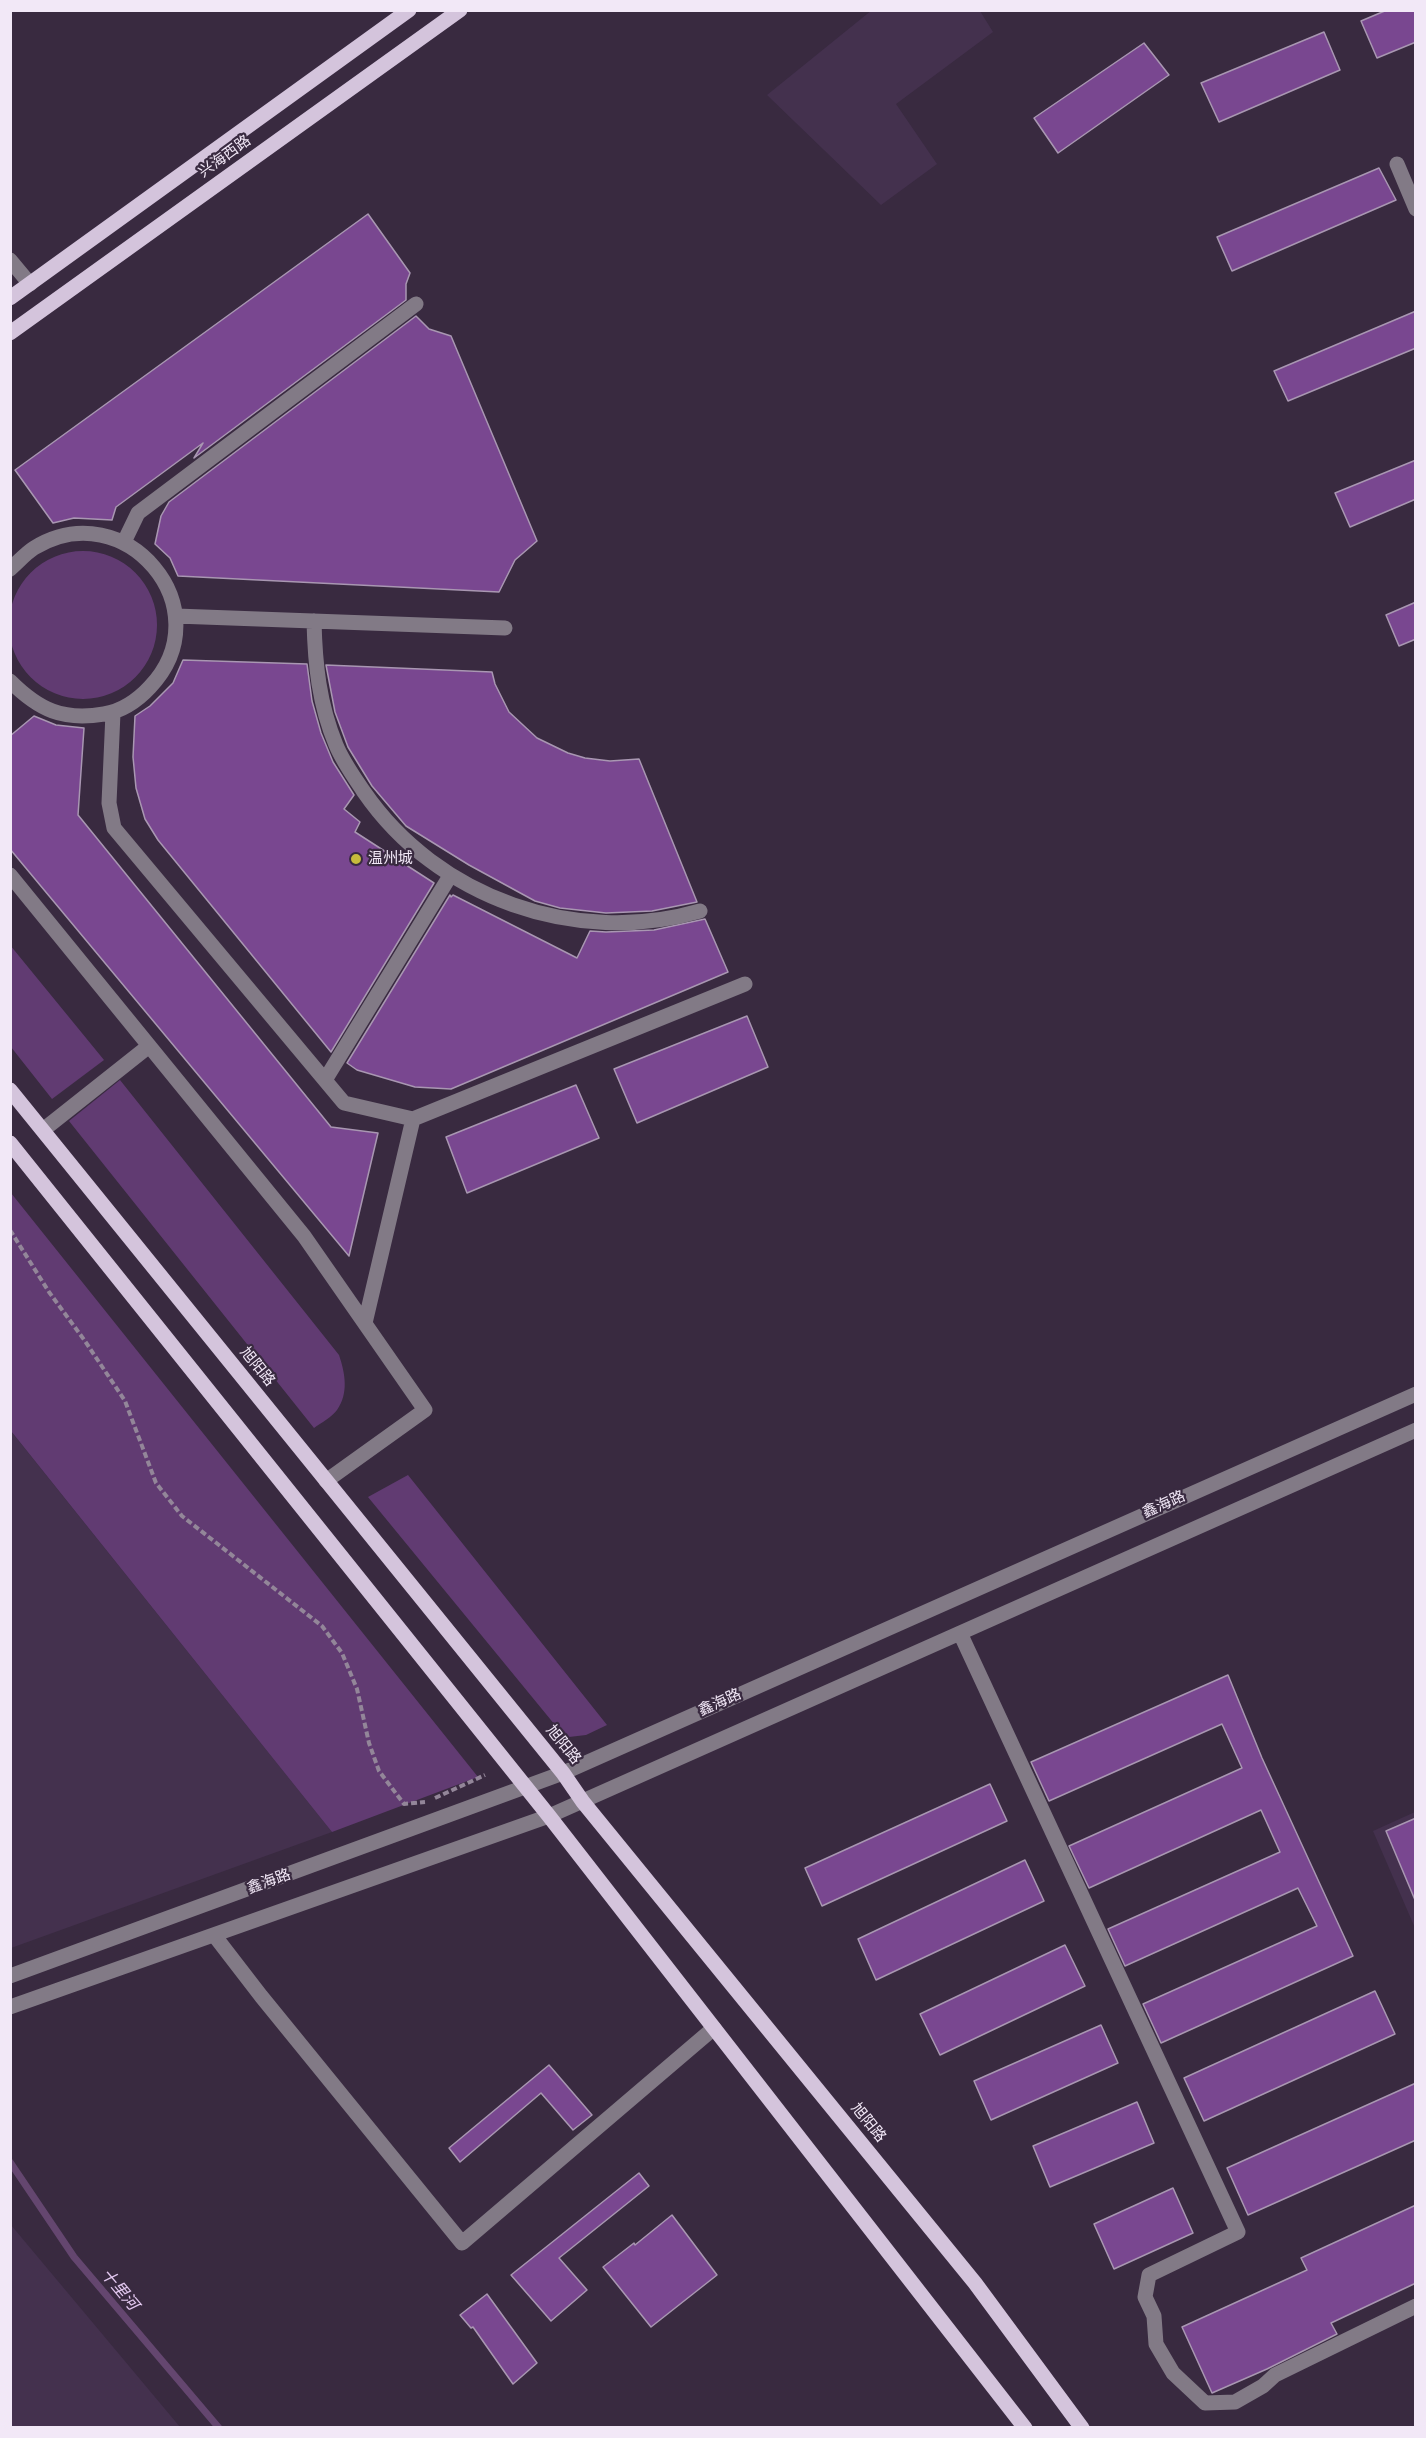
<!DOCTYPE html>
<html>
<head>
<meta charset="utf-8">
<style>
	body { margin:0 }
	#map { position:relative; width:1426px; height:2438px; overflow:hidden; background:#392a40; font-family:Signika,sans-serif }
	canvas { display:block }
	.frame { position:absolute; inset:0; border:12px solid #f2e8f7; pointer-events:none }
</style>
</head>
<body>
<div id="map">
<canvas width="1426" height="2438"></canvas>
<div class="frame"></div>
</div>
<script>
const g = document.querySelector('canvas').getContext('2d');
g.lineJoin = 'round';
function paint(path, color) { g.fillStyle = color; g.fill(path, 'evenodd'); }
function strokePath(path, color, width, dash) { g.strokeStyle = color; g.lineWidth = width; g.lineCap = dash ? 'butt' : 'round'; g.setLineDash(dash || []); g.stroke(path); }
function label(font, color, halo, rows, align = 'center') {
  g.font = font + ' Signika,"Noto Sans SC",sans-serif'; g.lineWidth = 4.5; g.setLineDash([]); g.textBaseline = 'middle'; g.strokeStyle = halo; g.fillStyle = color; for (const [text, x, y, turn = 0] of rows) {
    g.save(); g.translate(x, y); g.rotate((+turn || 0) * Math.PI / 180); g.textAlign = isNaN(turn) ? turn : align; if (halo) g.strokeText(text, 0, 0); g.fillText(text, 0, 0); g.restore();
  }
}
const built = new Path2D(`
	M872,10L980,11L993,32L896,104L937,164L881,205L767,95Z
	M10,1430L332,1832L11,1948H10Z
	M1415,1812V1928L1373,1831Z
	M11,2225L180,2427H11Z`);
const green = new Path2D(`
	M9 625a74 74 0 1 1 148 0a74 74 0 1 1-148 0Z
	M10,945L104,1060L52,1099L11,1047Z
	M120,1080L339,1355C345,1373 349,1393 337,1410C332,1417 321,1423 314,1428L69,1121Z
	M11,1193L478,1777L332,1832L11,1431Z
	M408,1475L607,1725L586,1735L569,1737L555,1725L368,1497Z`);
const stream = new Path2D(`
	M10,2162L74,2257L219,2428`);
const building = new Path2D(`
	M1387,10H1416V42L1377,58L1361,21Z
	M1324,32L1340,70L1219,122L1201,83Z
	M1144,43L1169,75L1058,153L1034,118Z
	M1379,168L1396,200L1232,271L1217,237Z
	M368,214L410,273L406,284V300L194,458L203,443L116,507L112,520L74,518L53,523L15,470Z
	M1416,311V348L1288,401L1274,371Z
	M416,316L429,329L451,336L537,541L515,560L499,592L178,576L170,558L155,544L161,516L169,502Z
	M1416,460V499L1350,527L1335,493Z
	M1416,602V639L1399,646L1386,615Z
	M183,660L307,664L312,701L321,733L333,762L354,795L344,809L360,822L355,832L434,883L331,1052L158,840L145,819L136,788L133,757L135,716L150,706L173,683Z
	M326,665L492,672L495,684L509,712L537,738L568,753L585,758L610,761L639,759L697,902L652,911L606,913L560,908L535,901L469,865L406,826L372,786L348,747L335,712Z
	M34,716L56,725L84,728L78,815L331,1127L378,1133L349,1256L10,849V736Z
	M450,895L451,897L453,895L577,958L590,931L606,932L654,930L705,919L728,972L451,1089L415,1087L357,1070L347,1063Z
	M747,1016L768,1067L637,1123L614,1069Z
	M576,1085L599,1138L467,1193L446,1137Z
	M1228,1675L1262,1758L1353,1956L1161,2043L1143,2004L1317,1926L1298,1888L1125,1966L1108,1929L1280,1852L1261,1810L1089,1888L1069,1846L1242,1768L1222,1724L1049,1801L1031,1762Z
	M990,1784L1007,1821L822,1906L805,1868Z
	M1416,1818V1900H1415L1386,1831Z
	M1025,1860L1044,1901L876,1980L858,1939Z
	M1065,1945L1085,1986L940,2055L920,2014Z
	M1375,1991L1395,2034L1204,2121L1184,2078Z
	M1101,2025L1118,2063L991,2120L974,2081Z
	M549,2065L592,2115L573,2130L541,2093L460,2162L449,2148Z
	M1416,2083V2140L1248,2215L1227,2168Z
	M1137,2102L1154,2143L1050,2187L1033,2146Z
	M639,2173L649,2186L559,2258L587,2290L551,2321L511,2275Z
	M1173,2188L1193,2233L1114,2269L1094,2224Z
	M1416,2205V2283L1331,2323L1337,2334L1267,2369L1212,2393L1182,2327L1307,2270L1301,2258Z
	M672,2215L717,2275L651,2327L603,2267L634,2243L635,2245Z
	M487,2294L537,2363L513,2384L473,2327L471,2328L460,2315Z`);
const path = new Path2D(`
	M10,1230L49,1292L85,1341L125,1401L156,1483L182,1516L322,1626L342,1653L357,1689L369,1743L379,1771L404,1804L425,1802
	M435,1798L485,1775`);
const minor = new Path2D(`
	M1397,164L1416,209
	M10,260L30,284
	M124,542L138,513L416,304
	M10,569C18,562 26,553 34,548C125,492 224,609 150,687C138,700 122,711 104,714C63,721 39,710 10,681
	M176,616L505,628
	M314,621C315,664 319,704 336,745C343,762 354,777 364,792C437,898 576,947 700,911
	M113,713L109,803L114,828L344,1103L413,1119L745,984
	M10,875L304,1236L425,1410L326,1481
	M325,1080L450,876
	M43,1130L149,1046
	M365,1323L413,1119
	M960,1633L1238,2232L1149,2275L1145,2297L1154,2316L1156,2344L1173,2373L1205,2403L1235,2402L1263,2386L1275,2375L1416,2306
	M214,1935L261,1996L462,2243L714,2028
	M10,1976L563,1773L1416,1394
	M10,2007L549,1816L1416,1430`);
const major = new Path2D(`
	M10,298L409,10
	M10,333L460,10
	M10,1090L563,1773L583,1802L975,2283L1082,2428
	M10,1143L549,1816L1025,2428`);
const markers = [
	[356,859,6,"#c7bb3c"]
];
const streetNames = [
	["兴海西路",225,157,-36],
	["旭阳路",257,1367,51],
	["鑫海路",1164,1505,-24],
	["鑫海路",720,1703,-24],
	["旭阳路",563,1745,51],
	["鑫海路",269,1882,-20],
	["旭阳路",868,2123,51]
];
const poiNames = [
	["温州城",368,859]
];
const waterNames = [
	["十里河",119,2290,50]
];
paint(built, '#44314e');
paint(green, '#613b72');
strokePath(stream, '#64466f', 7);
paint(building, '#794790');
strokePath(building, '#a997b2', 1.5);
strokePath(path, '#938699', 4, [6, 3]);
strokePath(minor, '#827a86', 15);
strokePath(major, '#d4c4dc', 15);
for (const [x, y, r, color] of markers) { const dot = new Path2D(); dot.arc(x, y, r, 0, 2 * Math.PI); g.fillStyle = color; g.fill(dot); strokePath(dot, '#392a40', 2); }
label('15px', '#f2e8f7', '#392a40', streetNames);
label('15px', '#f2e8f7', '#392a40', poiNames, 'left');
label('italic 16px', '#e4c9f1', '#392a40', waterNames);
</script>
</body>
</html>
